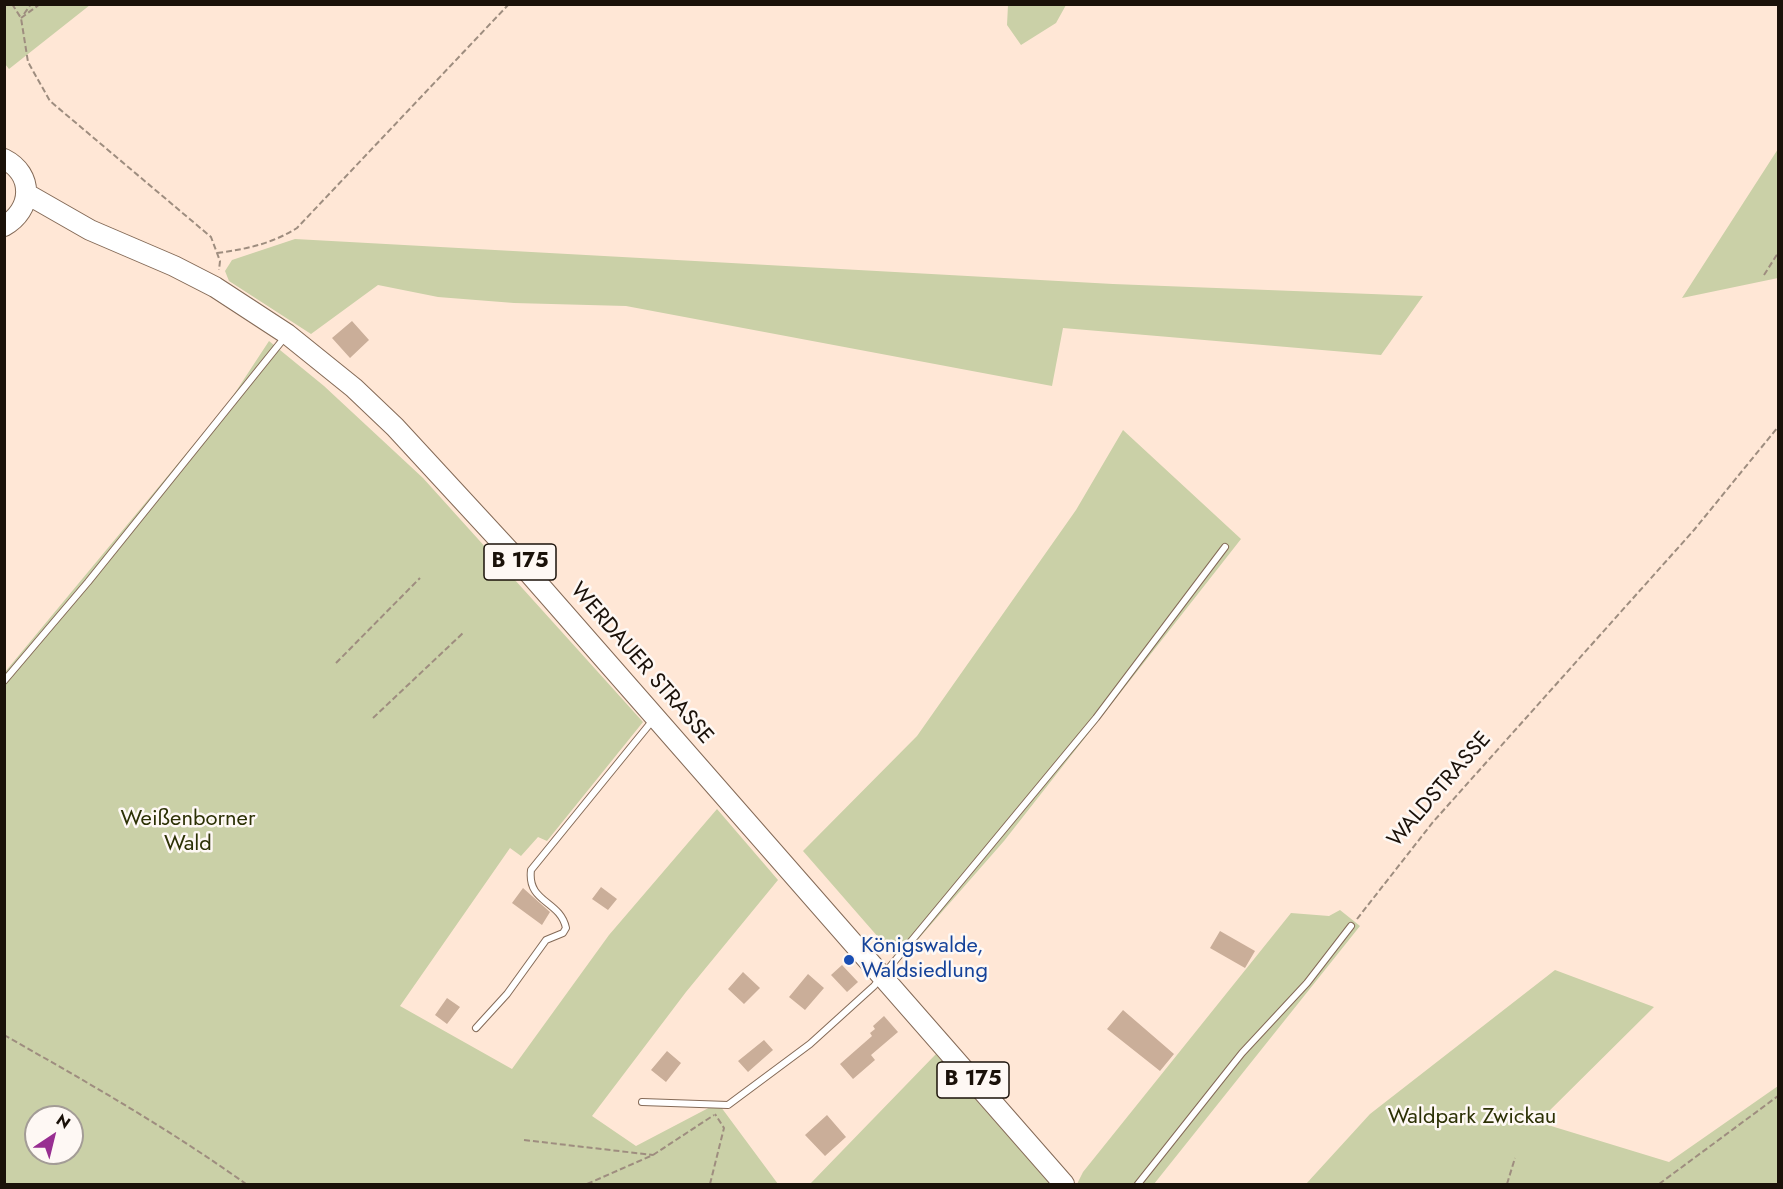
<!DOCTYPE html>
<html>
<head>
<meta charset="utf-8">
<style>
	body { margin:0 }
	#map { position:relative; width:1783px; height:1189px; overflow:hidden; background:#ffe7d6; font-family:Jost,sans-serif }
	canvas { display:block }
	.frame { position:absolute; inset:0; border:6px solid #1a1109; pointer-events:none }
	.north { position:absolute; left:24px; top:1105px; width:60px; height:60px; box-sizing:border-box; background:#fef8f4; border:2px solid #a39c96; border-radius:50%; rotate:35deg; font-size:16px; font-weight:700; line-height:24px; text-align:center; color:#1a1109 }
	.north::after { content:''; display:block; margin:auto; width:21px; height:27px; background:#982e91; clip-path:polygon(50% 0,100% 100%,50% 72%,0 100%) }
</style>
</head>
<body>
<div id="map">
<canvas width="1783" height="1189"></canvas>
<div class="frame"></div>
<div class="north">N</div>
</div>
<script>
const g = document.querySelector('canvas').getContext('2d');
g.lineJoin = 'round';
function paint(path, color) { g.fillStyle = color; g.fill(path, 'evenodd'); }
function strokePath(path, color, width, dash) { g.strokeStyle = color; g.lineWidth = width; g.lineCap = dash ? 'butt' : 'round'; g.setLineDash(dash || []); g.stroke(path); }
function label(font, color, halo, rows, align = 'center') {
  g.font = font + ' Jost,sans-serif'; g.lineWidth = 5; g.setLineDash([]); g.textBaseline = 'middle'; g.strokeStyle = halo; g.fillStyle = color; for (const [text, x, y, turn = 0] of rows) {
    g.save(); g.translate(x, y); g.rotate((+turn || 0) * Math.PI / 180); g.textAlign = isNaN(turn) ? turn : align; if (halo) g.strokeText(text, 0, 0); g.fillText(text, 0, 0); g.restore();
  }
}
const green = new Path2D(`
	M5,4H90V5L9,69L5,64Z
	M1008,5V4L1066,5L1056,23L1021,45L1007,25Z
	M1778,149V278L1682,298Z
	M295,239L1113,284L1423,296L1381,355L1063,328L1052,386L626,306L514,303L438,297L378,285L311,334L229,281L225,271L232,260Z
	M269,341L324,386L423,478L643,722L547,841L538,837L521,856L510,848L400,1006L512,1069L609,935L717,809L778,880L686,992L592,1116L636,1146L718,1103L778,1184H5V672L229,402ZM36,1117H72V1153H36Z
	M1123,430L1241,539L1004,841L899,961L803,851L917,736L1076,510Z
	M1340,910L1360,926L1154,1184H1077L1083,1172L1291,913L1329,916Z
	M1555,970L1654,1007L1538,1122L1669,1162L1778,1086V1184H1306L1370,1114Z
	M936,1054L1050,1184H810Z`);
const building = new Path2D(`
	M352,321L369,340L350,358L332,338Z
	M601,887L617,899L608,910L592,899Z
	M523,888L550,912L542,925L512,903Z
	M1220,931L1255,951L1245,968L1210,948Z
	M842,965L858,982L847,992L831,975Z
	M743,972L760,988L744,1004L728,989Z
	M808,974L824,988L805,1010L789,997Z
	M447,998L460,1007L447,1024L435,1015Z
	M1123,1010L1174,1054L1160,1071L1107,1029Z
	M884,1016L898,1032L871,1055L875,1060L853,1079L840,1064L872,1036L870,1033L875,1029L873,1026Z
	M764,1040L773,1050L748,1072L738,1061Z
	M667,1051L681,1063L666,1082L651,1070Z
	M827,1115L846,1137L825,1156L805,1135Z`);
const path = new Path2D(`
	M12,4L21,18L28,62L50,101L211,237L220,261L219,270
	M24,14L31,4
	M21,18L40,4
	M217,253C247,249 271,244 297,228L509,4
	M1764,275L1778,253
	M336,663L420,578
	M373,718L463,633
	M1357,919L1433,822L1694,530L1778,427
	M4,1035C87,1082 169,1129 246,1184
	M524,1140L653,1155
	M587,1184L653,1155L714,1115
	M710,1184L724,1128L715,1114
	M1507,1184L1515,1158
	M1659,1184L1778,1096`);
const service = new Path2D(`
	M4,681L88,582L285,337
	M476,1028L507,994L546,940L563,933L566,928C560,900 527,903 531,870L653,720
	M642,1102L728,1105L810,1044L874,986L1096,718L1225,547
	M1138,1184L1242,1053L1307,983L1351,926`);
const primary = new Path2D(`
	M4,159C34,174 33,210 4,226
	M27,194L90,230L174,266L215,287L287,334L354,388L395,427L514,556L1064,1184`);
const markers = [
	[849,960,6,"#1a4fb4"]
];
const shields = [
	[520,562,72],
	[973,1080,72]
];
const shieldNames = [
	["B 175",520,562],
	["B 175",973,1080]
];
const streetNames = [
	["WERDAUER STRASSE",641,664,49],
	["WALDSTRASSE",1440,790,-49]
];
const parkNames = [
	["Weißenborner",188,820],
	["Wald",188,845],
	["Waldpark Zwickau",1472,1118]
];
const transitNames = [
	["Königswalde,",861,947],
	["Waldsiedlung",861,972]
];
paint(green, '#cad0a7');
paint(building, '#caae99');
strokePath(service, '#846a57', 8);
strokePath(primary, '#846a57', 22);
strokePath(path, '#9e8d7f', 2, [6, 3]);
strokePath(service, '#fff', 6);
strokePath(primary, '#fff', 20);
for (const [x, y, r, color] of markers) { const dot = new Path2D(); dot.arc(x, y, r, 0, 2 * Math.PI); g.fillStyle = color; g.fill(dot); strokePath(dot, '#fef8f4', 2); }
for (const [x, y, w] of shields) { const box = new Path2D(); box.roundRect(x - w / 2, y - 18, w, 36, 4.5); g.fillStyle = '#fef8f4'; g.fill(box); strokePath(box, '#1a1109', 1.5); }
label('bold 21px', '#1a1109', null, shieldNames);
label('22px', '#1a1109', '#fef8f4', streetNames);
label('22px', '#2c3105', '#fef8f4', parkNames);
label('22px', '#164399', '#fef8f4', transitNames, 'left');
</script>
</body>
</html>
